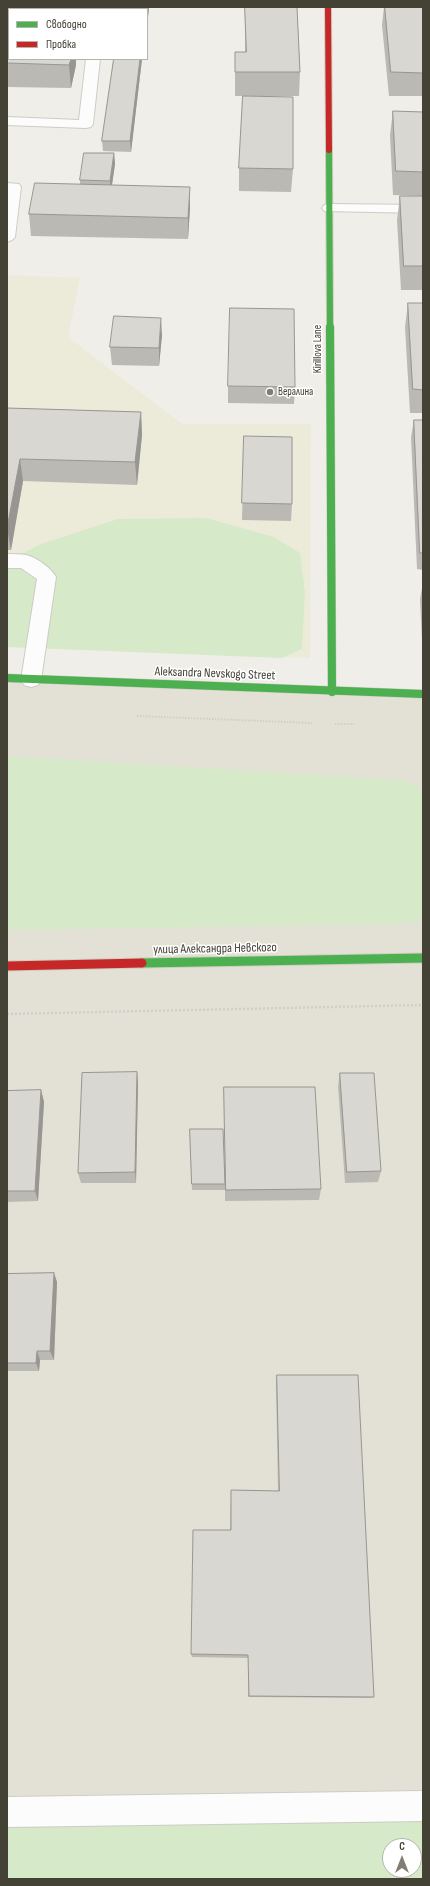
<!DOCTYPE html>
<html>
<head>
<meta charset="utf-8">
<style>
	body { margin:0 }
	#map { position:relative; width:430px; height:1886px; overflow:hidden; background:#efeee8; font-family:"Sofia Sans Condensed",sans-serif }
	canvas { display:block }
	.frame { position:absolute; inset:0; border:8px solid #444135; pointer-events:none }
	.legend { position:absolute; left:8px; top:8px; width:140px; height:52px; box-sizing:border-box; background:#fff; border:1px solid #b4b3ae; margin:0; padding:5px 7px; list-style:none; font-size:12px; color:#444135 }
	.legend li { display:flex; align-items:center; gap:8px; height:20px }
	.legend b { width:20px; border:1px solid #b4b3ae }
	.north { position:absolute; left:382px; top:1838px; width:40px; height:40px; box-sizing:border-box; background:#fff; border:1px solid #b4b3ae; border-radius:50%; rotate:0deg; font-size:11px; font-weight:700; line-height:16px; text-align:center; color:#444135 }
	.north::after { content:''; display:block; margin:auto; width:14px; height:18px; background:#807e74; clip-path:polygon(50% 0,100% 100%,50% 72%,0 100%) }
</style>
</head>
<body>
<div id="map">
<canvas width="430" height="1886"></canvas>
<div class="frame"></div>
<ul class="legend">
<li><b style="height:5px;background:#4caf50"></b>Свободно</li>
<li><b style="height:5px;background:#c62828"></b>Пробка</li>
</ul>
<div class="north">С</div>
</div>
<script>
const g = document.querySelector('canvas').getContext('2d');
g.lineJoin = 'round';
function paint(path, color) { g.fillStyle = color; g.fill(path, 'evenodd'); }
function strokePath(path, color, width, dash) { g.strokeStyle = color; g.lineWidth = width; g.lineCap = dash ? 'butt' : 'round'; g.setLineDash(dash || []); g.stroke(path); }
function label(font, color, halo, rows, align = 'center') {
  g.font = font + ' "Sofia Sans Condensed",sans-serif'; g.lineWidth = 3; g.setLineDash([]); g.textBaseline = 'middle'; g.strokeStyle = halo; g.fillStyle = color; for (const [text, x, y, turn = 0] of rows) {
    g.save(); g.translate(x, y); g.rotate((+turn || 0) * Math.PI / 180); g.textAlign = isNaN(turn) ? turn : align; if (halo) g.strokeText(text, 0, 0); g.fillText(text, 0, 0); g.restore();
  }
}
const residential = new Path2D(`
	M7,678L423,694V1809L7,1818Z`);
const education = new Path2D(`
	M7,275L80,278L68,337L182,424H311L310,658L7,647Z`);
const green = new Path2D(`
	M206,518L274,537L300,553L305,592L302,649L282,658L7,647V561L41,544L118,519Z
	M7,756L401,780L423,788V920L400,924L7,930Z
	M423,1809V1879H7V1818ZM390,1846H414V1870H390Z`);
const pathFar1 = new Path2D(`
	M137,716L312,723
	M335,724H354`);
const path = new Path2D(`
	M7,1014L423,1005`);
const lane = new Path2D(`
	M86,59H100L93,124L91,127L86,128L7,125V117L79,120Z
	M7,183L19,184L21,187L15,237L12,240L7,242Z
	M329,204L423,205V213L324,211L322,208L324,205Z
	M7,554C13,554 20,554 26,555C36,557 51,568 56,577L41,680L38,685L31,687L24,685L21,680L37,579L21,568H7Z
	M423,1791V1821L7,1827V1797Z`);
const fastFar2 = new Path2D(`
	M329,150L330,328`);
const fastFar1 = new Path2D(`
	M330,327L332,692
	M7,678L423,694`);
const fast = new Path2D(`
	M142,963L423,958`);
const jamFar1 = new Path2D(`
	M328,7L329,150`);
const jam = new Path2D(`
	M7,966L142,963`);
const wall = new Path2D(`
	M124,7H149L148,17H147V9H124Z
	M245,7H297L300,72L299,96H245L293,169L291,192L239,191V168L243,96H235V52H245Z
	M384,7H423V96H389L382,25Z
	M7,40L76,65L71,88L7,87Z
	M114,59H142L131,152L103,151L102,141Z
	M393,111L423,112V196L393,195L390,135Z
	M114,153L115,164L112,185L190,208L188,239L31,236L29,214L80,184V180Z
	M400,196H423V290H401L397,220Z
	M408,303H423V413H410L405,327Z
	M162,335L159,366L112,365L110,347Z
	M228,386L295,387L294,404L228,403Z
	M7,408L141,412L142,435L137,485L23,481L11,550H7Z
	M414,420H423V570L417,569L411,437Z
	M244,436L292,504L291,521L242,520Z
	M423,583V661L420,599Z
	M137,1072L138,1084L136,1183H81L78,1173Z
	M340,1073L381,1171L378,1182L345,1183L338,1086Z
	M224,1087L321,1189L319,1200L225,1201V1190H192L190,1129L225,1166Z
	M41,1090L44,1102L38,1201L7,1202V1100Z
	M54,1273L57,1282L54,1360H40L39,1371H7V1274Z
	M277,1375L374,1697L370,1698L248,1697V1658L192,1657L191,1654L230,1530L231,1490L278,1491L276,1383Z`);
const shadedWall = new Path2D(`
	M148,7H149L148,17Z
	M71,59H76V65L71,88L69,65Z
	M140,59H142L131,152L130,141Z
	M114,153L115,164L111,191L110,181Z
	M190,187V208L188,239V218Z
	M161,318L162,335L159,366V348Z
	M141,412L142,435L137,485L135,462Z
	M20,459L23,481L11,550L7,528Z
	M137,1072L138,1084L136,1183L135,1172Z
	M41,1090L44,1102L38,1201L35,1191Z
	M54,1273L57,1282L54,1360L50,1351Z
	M37,1351L40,1360L39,1371L36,1363Z`);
const building = new Path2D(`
	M96,7H122V9H95Z
	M245,7H297L300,72H235V52H246Z
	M385,7H423V73L391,72Z
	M7,40H9V59H71L69,65L7,63Z
	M114,59H140L130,141H102Z
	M243,96L293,97V169L239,168Z
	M393,111L423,112V172L396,171Z
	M84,153H114L110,181L80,180Z
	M35,183L190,187L188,218L29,214Z
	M400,196H423V266H404Z
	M408,303H423V390L413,389Z
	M230,308L294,309L295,387L228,386Z
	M114,316L161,318L159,348L110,347Z
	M7,408L141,412L135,462L20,459L7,528Z
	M414,420H423V553H420Z
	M244,436L292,437V504L242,503Z
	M137,1072L135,1172L78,1173L82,1073Z
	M340,1073H374L381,1171L347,1172Z
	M224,1087H315L321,1189L226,1190Z
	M41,1090L35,1191H7V1091Z
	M190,1129H223L225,1184H192Z
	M54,1273L50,1351H37L36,1363H7V1274Z
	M277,1375H358L374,1697L249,1696L248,1655L191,1654L193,1530H231V1490L279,1491Z`);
const markers = [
	[270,392,4,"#807e74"]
];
const farStreetnames = [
	["Kirillova Lane",318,349,-90]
];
const farPoinames = [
	["Вералина",278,392]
];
const streetNames = [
	["Aleksandra Nevskogo Street",215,674,2],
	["улица Александра Невского",215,949,-1]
];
paint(residential, '#e3e1d5');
paint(education, '#ecebda');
paint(green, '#d6e9c8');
strokePath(lane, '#cdccc6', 2);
strokePath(fastFar2, '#ceccbf', 8);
strokePath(fastFar1, '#ceccbf', 9);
strokePath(fast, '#ceccbf', 11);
strokePath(jamFar1, '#ceccbf', 8);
strokePath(jam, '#ceccbf', 11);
strokePath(pathFar1, '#d0ceca', 2, [1.5, 1.5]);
strokePath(path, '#d0ceca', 2.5, [2, 2]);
paint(lane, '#fdfcfc');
strokePath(fastFar2, '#4caf50', 6);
strokePath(fastFar1, '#4caf50', 8);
strokePath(fast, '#4caf50', 9);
strokePath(jamFar1, '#c62828', 6);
strokePath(jam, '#c62828', 9);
paint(wall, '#bab9b4');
paint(shadedWall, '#979692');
paint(building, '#d8d7d1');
strokePath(building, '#979692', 1);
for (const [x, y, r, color] of markers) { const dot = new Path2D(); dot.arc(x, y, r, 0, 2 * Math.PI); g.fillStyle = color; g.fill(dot); strokePath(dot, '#fff', 1.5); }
label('11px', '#444135', '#fff', farStreetnames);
label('11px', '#444135', '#fff', farPoinames, 'left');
label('13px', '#444135', '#fff', streetNames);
</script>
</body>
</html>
